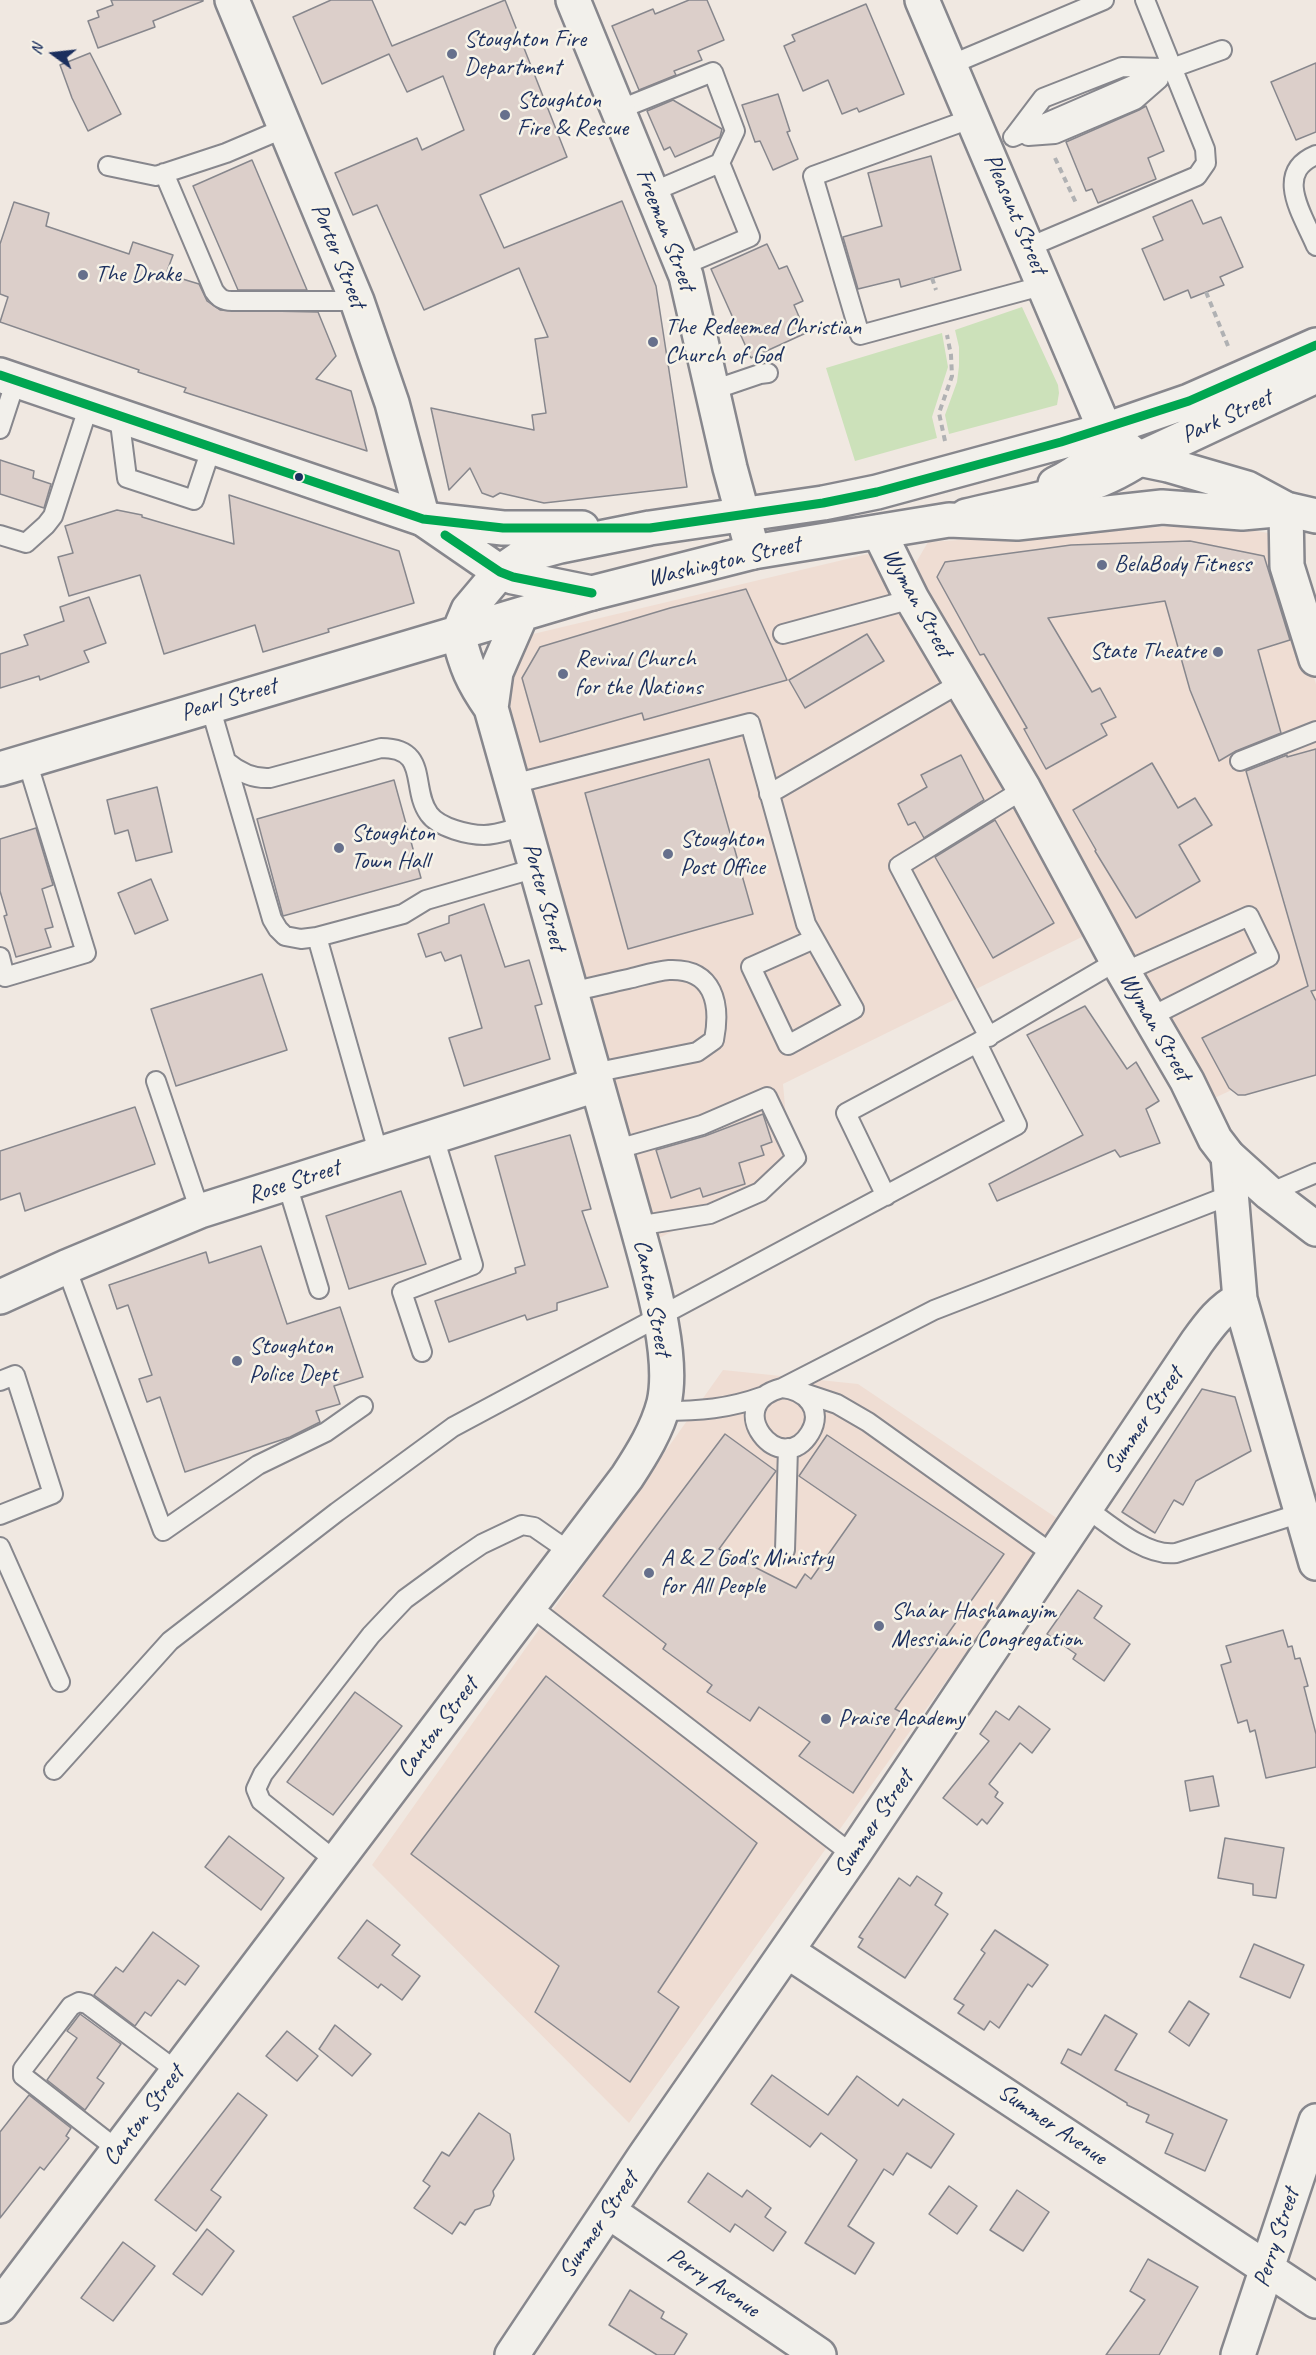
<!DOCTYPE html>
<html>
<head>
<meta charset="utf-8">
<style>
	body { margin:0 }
	#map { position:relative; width:1316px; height:2355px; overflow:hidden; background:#f0e8e1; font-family:Caveat,sans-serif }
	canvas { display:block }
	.north { position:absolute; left:24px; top:24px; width:60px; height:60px; -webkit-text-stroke:4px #f7f3e8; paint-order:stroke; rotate:285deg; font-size:16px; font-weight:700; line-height:24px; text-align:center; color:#1b2f5e }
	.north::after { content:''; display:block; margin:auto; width:21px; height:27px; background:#1b2f5e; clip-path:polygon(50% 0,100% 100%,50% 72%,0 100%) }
</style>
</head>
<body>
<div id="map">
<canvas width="1316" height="2355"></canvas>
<div class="north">N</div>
</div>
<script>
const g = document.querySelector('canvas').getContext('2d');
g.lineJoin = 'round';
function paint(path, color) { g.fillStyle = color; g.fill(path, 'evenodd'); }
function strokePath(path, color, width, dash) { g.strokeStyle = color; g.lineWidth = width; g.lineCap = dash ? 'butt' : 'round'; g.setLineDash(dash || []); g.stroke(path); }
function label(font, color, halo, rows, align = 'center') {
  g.font = font + ' Caveat,sans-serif'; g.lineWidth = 5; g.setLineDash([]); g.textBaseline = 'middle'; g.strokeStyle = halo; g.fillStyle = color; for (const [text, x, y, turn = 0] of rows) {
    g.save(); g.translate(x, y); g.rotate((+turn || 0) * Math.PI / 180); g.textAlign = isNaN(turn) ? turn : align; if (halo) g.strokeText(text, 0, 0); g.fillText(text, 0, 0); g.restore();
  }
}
const built = new Path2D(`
	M1209,524L1269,533L1316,684V1051L1210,1100L914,566L928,542Z
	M872,553L1092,932L783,1084L791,1173L659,1238L505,695L529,635Z
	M723,1370L858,1384L1061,1521L629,2123L372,1865Z`);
const green = new Path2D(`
	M1022,307L1058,385L1059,393L1057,405L949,434L945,415L957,382L959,366V347L955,330Z
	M942,333L948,367L932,417L937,438L855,461L826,368Z`);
const building = new Path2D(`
	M111,0H203V1L153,21L155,27L98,48L88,21L99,17L97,11L113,5Z
	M331,0H372L392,46L505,0L567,157L480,195L504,248L622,201L656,286L687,487L544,503L500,493L493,497L482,493L470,468L449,490L431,408L534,430L532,415L546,413L535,339L548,337L519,268L424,310L377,205L353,215L335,173L417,138L422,150L464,130L443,76L407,92L389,54L322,84L293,17Z
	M689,0H707L724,40L698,51L702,60L674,71L676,75L639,90L612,26L653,9L655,14Z
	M866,4L904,94L859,112L857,108L842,114L828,80L803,91L784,46L795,41L792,35Z
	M90,53L121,114L88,131L72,98L60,65Z
	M1316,63V132L1296,140L1271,82Z
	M778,94L790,131L787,132L798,159L773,170L760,141L755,142L742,105Z
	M673,100L722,129L720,137L675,157L670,147L664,150L647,111Z
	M1146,106L1164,151L1148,158L1156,179L1098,203L1092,189L1086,191L1066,142L1139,110Z
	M931,156L961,270L901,287L899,279L858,289L843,237L882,226L868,173Z
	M252,160L307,290H238L193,186Z
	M1192,200L1203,224L1221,217L1243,267L1220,277L1224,285L1191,298L1188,290L1164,300L1142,249L1163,240L1153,217Z
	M14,202L49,213L46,226L129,254L133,242L173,255L166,274L199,284L207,301L220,310L318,312L336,356L316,379L351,391L367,451L184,392L186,388L138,372L139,370L0,322L8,297L0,294V244Z
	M767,244L779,269L787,266L803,301L794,305L806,333L751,358L711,269Z
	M0,460L34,471L33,478L51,484L44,508L0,494Z
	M229,495L399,551L414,603L328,629L329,632L263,652L255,625L164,654L140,575L69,596L58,557L73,553L65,526L117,510L142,515V517L234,544Z
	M1190,541L1264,556L1290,640L1258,650L1281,733L1236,751L1219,761L1190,690L1165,601L1048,618L1092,692L1100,688L1116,717L1101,724L1107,735L1046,769L1024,729L1027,728L984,654L980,655L937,577L945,562L1071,545Z
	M746,589L787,680L644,720L642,713L540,742L522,678L540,647L670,608Z
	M89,597L106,643L84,651L89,662L40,680L39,676L0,688V654L28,645L24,635L64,621L60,607Z
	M867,634L884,661L805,708L789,680Z
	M1316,749V990L1311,991L1316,1001V1075L1245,1095H1238L1229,1088L1202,1038L1308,986L1246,771L1287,755V757Z
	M961,755L984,800L924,838L915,822L908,825L898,804L927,787L921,775Z
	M709,759L753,914L628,949L585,793Z
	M1152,763L1178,808L1195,798L1212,825L1179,845L1200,881L1136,918L1095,851L1096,850L1073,810Z
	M394,780L421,878L283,916L257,819Z
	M157,787L172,852L136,861L128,830L115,834L107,800Z
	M995,820L1054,923L993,958L935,857Z
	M36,828L53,885L42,889L53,927L45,929L51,947L16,957L4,916L7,915L0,891V839Z
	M151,879L168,920L135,934L118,893Z
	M484,904L505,967L529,960L542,1004L535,1006L550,1059L464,1086L449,1038L482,1028L461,955L445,961L441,952L426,957L418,934L449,923V916Z
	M262,974L287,1050L176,1086L151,1009Z
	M1085,1006L1127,1069L1136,1062L1159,1101L1146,1109L1160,1143L1120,1157L1115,1150L997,1201L989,1184L1083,1135L1027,1035Z
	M135,1107L155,1164L25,1211L20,1193L0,1200V1151Z
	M763,1114L772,1142L761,1146L764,1155L739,1163L745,1184L703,1197L700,1188L671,1198L656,1150L705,1136Z
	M570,1135L591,1209L582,1211L608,1287L557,1303V1310L527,1320L525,1315L449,1342L435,1301L516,1273L515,1268L525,1265L495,1156Z
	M401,1191L426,1264L349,1289L326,1216Z
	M261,1246L287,1324L340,1307L363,1377L334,1386L340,1404L316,1411L320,1422L290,1437L185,1472L160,1397L147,1402L139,1379L152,1375L128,1305L117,1309L109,1285L206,1252L209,1263Z
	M1202,1389L1235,1397L1251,1451L1196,1481L1183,1505L1174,1500L1155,1533L1122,1512Z
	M725,1434L776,1471L719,1549L796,1588L805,1574L811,1579L856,1515L799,1476L827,1435L1004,1554L895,1709L905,1714L853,1793L799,1756L810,1742L759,1707L750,1721L707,1692L712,1685L663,1649L666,1644L603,1596Z
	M1078,1590L1102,1606L1094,1618L1130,1644L1104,1681L1073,1659L1076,1654L1047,1634Z
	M1283,1630L1288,1647L1292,1646L1295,1659L1300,1658L1308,1686L1304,1687L1316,1734V1767L1266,1778L1255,1730L1250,1732L1247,1720L1238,1723L1221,1665L1231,1662L1226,1646Z
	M546,1676L757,1843L658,1992L679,2007L630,2082L535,2012L559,1966L411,1854Z
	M355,1692L402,1726L333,1815L287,1782Z
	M1019,1706L1050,1729L1032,1753L1020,1743L989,1784L998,1792L995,1797L1003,1803L987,1824L982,1819L977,1825L943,1798L989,1741L980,1734L996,1711L1009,1720Z
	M1213,1776L1219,1806L1190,1811L1185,1781Z
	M229,1836L284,1878L261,1910L205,1867Z
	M1225,1838L1284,1848L1276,1898L1253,1895V1884L1218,1878Z
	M917,1876L942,1893L935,1905L948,1914L905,1978L858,1947L863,1939L859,1937L899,1878L910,1886Z
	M367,1920L400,1945L392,1955L420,1976L402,2000L381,1984L378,1988L338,1958Z
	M995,1930L1048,1965L1032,1987L1028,1984L999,2028L990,2021L984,2030L958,2013L964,2005L954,1999L985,1953L981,1950Z
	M153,1932L199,1966L185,1985L178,1980L151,2016L145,2012L135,2026L94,1995L116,1967L123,1972Z
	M1254,1944L1304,1965L1290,1998L1240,1977Z
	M1189,2001L1209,2014L1189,2046L1169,2032Z
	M80,2014L121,2044L97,2078L104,2083L85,2110L47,2080L77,2038L67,2031Z
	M1105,2015L1137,2034L1115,2070L1227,2120L1205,2171L1165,2153L1173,2134L1146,2122L1149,2115L1127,2105V2103L1061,2063L1068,2049L1081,2055Z
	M335,2025L371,2054L352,2076L319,2049Z
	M287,2031L318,2056L297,2081L266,2056Z
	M772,2075L828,2115L857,2076L898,2106L903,2099L954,2134L931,2168L907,2153L893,2175L884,2169L848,2226L874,2243L855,2274L805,2243L857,2160L821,2133L810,2147L751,2104Z
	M238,2093L267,2115L211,2190L221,2197L196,2231L155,2200Z
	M29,2095L71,2128L66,2136L69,2138L44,2170L40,2167L0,2218V2132Z
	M479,2113L510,2134L514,2159L493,2191L494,2196L490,2205L475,2210L465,2225L460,2222L452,2234L414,2208L430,2186L423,2181L442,2152L449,2156Z
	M708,2173L742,2197L747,2190L771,2208L765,2217L786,2232L773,2251L735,2224L730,2232L688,2202Z
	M949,2186L977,2206L957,2234L929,2214Z
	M1017,2190L1049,2212L1023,2251L990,2230Z
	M207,2229L234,2251L202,2295L173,2274Z
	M123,2242L155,2266L113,2321L81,2298Z
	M1148,2259L1198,2287L1159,2355H1106L1145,2300L1130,2291Z
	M630,2290L664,2312L661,2318L687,2334L674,2355H657L609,2325Z`);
const path = new Path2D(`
	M1055,158L1076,203
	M932,278L936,290
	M1206,292L1228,346
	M945,441L939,413L952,376L951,355L947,335`);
const lane = new Path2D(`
	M950,65L1104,0
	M618,110L713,72L735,131L720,163L750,237L682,266
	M973,118L813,176L860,335L1045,285
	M1015,135L1043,98L1122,67L1164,68
	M1028,136L1055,134L1135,100L1159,79
	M1013,137L1172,68L1222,50
	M1316,155C1273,173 1303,215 1316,246
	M108,166L156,176L226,153L285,128
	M164,173L214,291C219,298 223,301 232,301H357
	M652,192L720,163
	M1029,247L1197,176L1206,163L1205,149L1145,0
	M713,390L760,374L768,373
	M119,415L127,478L194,500L212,446
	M0,429L16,380
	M0,535L26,543L46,525L53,516L89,405
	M783,634L912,599
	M210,706L272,919L278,929L285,936L301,939L317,937L403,914L426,900L536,868
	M1240,761L1316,731
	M227,762C239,772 254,779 270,778L381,748C430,748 410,788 429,814C439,828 469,835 484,835C497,835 512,829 525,826
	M513,784L750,723L806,924L854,1009L788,1045L751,967L814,939
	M769,794L962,682
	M317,937L379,1155
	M0,957L5,977L86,953L27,761
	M1124,972L1249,916L1269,957L1150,1017
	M570,992C590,988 609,983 628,979C641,976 656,971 669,970C714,968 721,1004 714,1040L697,1052L593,1073
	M989,1037L899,866L1024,789
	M156,1081L200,1211
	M614,1150L702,1125L767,1097L796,1158L760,1192L710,1214L637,1226
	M287,1184L319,1289
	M1269,1193L1316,1173
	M886,1196L846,1113L977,1043
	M66,1267L163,1531L258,1465L326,1432L363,1406
	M422,1352L402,1292L473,1265L434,1137
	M0,1381L15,1375L53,1494L0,1515
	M782,1388C806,1390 824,1410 810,1433C781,1481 719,1404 782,1388L934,1310L1233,1194
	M801,1392L837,1404L868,1422L1054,1555
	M661,1411C700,1411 728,1409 764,1396
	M1086,1508C1110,1525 1146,1557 1176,1553L1301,1513
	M0,1547L60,1682
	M785,1550L788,1448
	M530,1606L853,1855
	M54,1770L170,1641L337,1512L453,1427L1017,1125L977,1043L1117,961
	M337,1862L261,1801L256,1789L263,1774L371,1635L405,1599L457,1561L482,1544L522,1525L534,1527L570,1552
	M118,2150L23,2076V2069L26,2065L71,2006L79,2002L87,2004L178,2072`);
const street = new Path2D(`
	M232,0L357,301L392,403L423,519
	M573,0L686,276L730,468L753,552
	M1286,509L1287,566L1316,659
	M1228,1156L1240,1299L1316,1563
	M0,1297L66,1267L200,1211L596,1085
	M787,1951L1316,2301
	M608,2211L819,2355
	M512,2355L644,2157L853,1855L1197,1342C1210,1324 1221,1309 1240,1299
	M1238,2355L1316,2121`);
const secondary = new Path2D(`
	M922,0L1105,430
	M1055,484C1086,469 1092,461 1105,430L1189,401L1316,345
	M966,516C1024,502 1089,493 1139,459L1316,376
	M879,532L912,599L1024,789L1117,961L1187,1081L1215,1139L1228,1156L1269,1193L1316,1229
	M458,634L468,610L500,572
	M491,708L496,672L521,615
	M0,769L592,593
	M0,2306L627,1477C642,1454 657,1430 664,1403C675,1355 650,1274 637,1226L491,708C472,681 466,666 458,634`);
const primary = new Path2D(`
	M0,375L423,519L503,528H582
	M423,519L500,572L513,577L592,593L753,552L949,520L1017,523L1162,507L1242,513L1286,509
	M500,572L523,556L560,546L650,528L823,503L877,492L1105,430L1139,459L1168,465L1247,488L1286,509L1316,516`);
const bus1 = new Path2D(`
	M0,375L423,519L503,528H650L823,503L877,492L1061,442L1189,401L1316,345
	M445,535L500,572L513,577L592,593`);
const markers = [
	[452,54,6,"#66708c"],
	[505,115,6,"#66708c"],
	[83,275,6,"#66708c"],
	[653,342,6,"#66708c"],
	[299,477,5,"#1b2f5e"],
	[1102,565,6,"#66708c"],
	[1218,652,6,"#66708c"],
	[563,674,6,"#66708c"],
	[339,848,6,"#66708c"],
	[668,854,6,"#66708c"],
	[237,1361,6,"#66708c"],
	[649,1573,6,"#66708c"],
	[879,1626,6,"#66708c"],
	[826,1719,6,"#66708c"]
];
const poiNames = [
	["Stoughton Fire",464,40],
	["Department",464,68],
	["Stoughton",517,101],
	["Fire & Rescue",517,129],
	["The Drake",95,275],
	["The Redeemed Christian",665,328],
	["Church of God",665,356],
	["BelaBody Fitness",1114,565],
	["State Theatre",1206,652,"right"],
	["Revival Church",575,660],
	["for the Nations",575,688],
	["Stoughton",351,834],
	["Town Hall",351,862],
	["Stoughton",680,840],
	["Post Office",680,868],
	["Stoughton",249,1347],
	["Police Dept",249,1375],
	["A & Z God's Ministry",661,1559],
	["for All People",661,1587],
	["Sha'ar Hashamayim",891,1612],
	["Messianic Congregation",891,1640],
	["Praise Academy",838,1719]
];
const streetNames = [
	["Pleasant Street",1015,214,67],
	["Freeman Street",665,230,69],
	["Porter Street",338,256,68],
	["Park Street",1227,417,-25],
	["Washington Street",724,562,-13],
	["Wyman Street",917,603,61],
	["Pearl Street",229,700,-17],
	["Porter Street",544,897,75],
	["Wyman Street",1155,1027,60],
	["Rose Street",294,1182,-18],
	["Canton Street",652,1298,79],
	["Summer Street",1144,1421,-56],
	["Canton Street",438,1728,-53],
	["Summer Street",874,1824,-56],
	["Canton Street",144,2116,-53],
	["Summer Avenue",1052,2125,34],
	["Summer Street",599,2225,-56],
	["Perry Street",1277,2238,-72],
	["Perry Avenue",713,2283,34]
];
paint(built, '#efddd3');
paint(green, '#cce1ba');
paint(building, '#dccfca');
strokePath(building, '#87878d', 1.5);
strokePath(lane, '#87878d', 22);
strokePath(street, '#87878d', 38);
strokePath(secondary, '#87878d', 38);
strokePath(primary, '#87878d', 38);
strokePath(path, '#b0b1b3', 4, [6, 4.5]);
strokePath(lane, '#f2f0eb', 18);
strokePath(street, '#f2f0eb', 33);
strokePath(secondary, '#f2f0eb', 33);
strokePath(primary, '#f2f0eb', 33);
strokePath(bus1, '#00a651', 9);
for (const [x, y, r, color] of markers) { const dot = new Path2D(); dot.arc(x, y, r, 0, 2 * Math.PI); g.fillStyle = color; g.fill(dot); strokePath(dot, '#f7f3e8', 2); }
label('24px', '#1b2f5e', '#f7f3e8', poiNames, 'left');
label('24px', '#1b2f5e', '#f7f3e8', streetNames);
</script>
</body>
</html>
